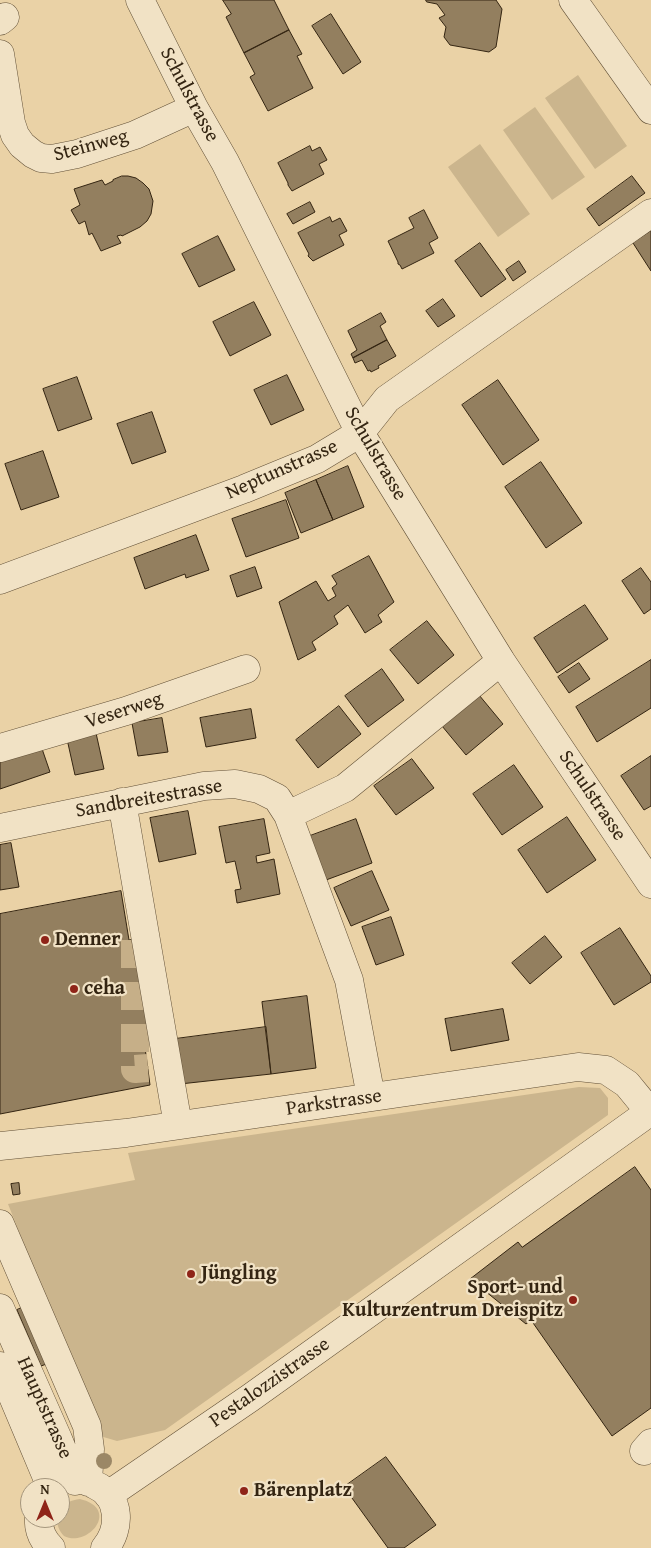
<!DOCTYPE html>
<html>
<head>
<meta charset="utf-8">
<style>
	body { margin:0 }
	#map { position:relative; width:651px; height:1548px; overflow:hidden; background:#ead2a6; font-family:"Gentium Book Plus",serif }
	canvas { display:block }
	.north { position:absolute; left:20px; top:1478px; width:50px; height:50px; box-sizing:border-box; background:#f1e2c5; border:1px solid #a5967d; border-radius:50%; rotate:0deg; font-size:14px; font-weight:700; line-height:20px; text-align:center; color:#342512 }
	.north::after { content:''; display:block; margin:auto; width:18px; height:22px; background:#8f2418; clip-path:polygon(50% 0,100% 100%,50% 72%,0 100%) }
</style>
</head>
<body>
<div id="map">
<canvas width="651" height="1548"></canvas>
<div class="north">N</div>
</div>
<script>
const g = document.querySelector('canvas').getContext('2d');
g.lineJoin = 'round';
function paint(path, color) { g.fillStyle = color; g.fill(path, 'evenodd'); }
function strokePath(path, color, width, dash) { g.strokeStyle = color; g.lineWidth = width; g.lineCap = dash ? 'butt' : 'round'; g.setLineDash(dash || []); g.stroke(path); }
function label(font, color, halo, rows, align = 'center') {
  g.font = font + ' "Gentium Book Plus",serif'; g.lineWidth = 4.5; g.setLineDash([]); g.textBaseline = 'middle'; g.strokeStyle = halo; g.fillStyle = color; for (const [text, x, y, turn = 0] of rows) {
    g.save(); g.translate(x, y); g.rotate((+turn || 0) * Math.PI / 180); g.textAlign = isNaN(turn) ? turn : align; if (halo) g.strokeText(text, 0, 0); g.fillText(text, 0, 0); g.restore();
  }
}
const green = new Path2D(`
	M578,75L627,146L595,169L545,98Z
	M535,107L585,177L552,200L503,130Z
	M480,144L530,214L498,237L448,167Z
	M579,1087L600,1088L608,1098V1115L165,1430L117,1441L100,1436L8,1204L135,1180L128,1153Z
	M80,1499C121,1509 88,1548 64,1536C59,1531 57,1525 57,1518H60V1510C65,1503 71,1500 80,1499Z`);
const building = new Path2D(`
	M223,0H274L289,30L244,53L226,17L231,14Z
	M426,0H496L502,9L496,47L489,52L450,45L444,37L446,27L439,18L445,15L437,4L427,2Z
	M331,14L361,62L343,74L312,26Z
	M289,30L302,54L297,56L313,88L268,111L250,77L255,74L244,53Z
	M310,146L312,151L320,147L327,160L319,164L324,174L292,191L288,185V183L278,163Z
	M122,176H128L136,178L143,183L149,189L153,201L151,214L147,221L140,227L122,236L121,235L117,236L121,243L101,251L92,233L89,235L85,221L79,224L71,210L80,205L74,189L102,180L105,185L113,181V180Z
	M632,176L645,193L599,226L587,209Z
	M310,202L315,212L293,224L287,214Z
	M424,210L438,238L429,243L434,253L402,269L400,265L398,264V262L388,241L414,228L409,218Z
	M330,217L332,222L340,218L347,231L339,235L344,245L313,261L308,256L309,254L298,233Z
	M651,231V271L633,243Z
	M218,236L235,270L199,287L182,254Z
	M480,243L506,279L481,297L455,261Z
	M519,261L526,272L513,281L506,270Z
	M443,299L455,316L438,327L426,311Z
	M254,302L271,335L230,356L213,322Z
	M381,313L386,322L380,326L387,340L353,358L351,354L357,350L348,331Z
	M387,340L396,356L378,366L379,368L371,372L370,370L368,371L362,360L355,363L353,358Z
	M287,375L304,410L271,425L254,390Z
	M77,377L92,419L58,431L43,389Z
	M498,380L539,440L503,465L462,405Z
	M152,412L166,452L132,464L117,424Z
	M43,451L59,497L21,510L5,464Z
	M541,462L582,523L546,548L505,487Z
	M348,466L364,507L333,520L316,480Z
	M316,480L333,520L301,533L285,493Z
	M286,500L299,538L246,557L232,519Z
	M196,535L209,570L186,578L185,574L145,589L134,558Z
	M369,556L394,602L378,615L382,622L365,633L348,605L334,616L338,624L312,642L316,650L298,660L279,602L316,581L328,601L336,596L332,588L337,584L332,576Z
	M255,567L262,588L237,597L230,576Z
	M641,568L651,582V609L644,614L622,581Z
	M585,605L608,639L557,673L534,638Z
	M427,621L454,655L418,684L390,650Z
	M651,660V708L597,742L576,707Z
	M579,663L590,679L569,693L558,677Z
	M382,669L404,700L368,727L345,696Z
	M479,695L503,724L466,755L442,726Z
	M339,706L361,734L318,768L296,740Z
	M251,709L256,738L206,747L200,718Z
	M162,718L168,752L138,756L132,723Z
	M96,733L104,769L75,775L67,739Z
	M39,740L50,772L0,789V753Z
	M651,756V806L644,810L621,776Z
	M412,759L434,788L396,815L374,786Z
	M514,765L543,807L502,835L473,794Z
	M188,811L196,854L159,862L150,818Z
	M567,817L596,860L547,893L518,850Z
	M264,819L270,853L256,856L257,863L274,859L280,894L237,903L235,890L241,889L235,861L226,863L219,827Z
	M356,819L372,863L326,880L310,836Z
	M11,843L19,887L0,890V845Z
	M372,871L389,910L351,926L334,888Z
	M121,891L129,940L141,938L156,1038L144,1040L150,1085L0,1114V914Z
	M391,917L404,955L376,965L362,927Z
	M620,928L651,976V982L614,1005L581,953Z
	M545,936L562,957L530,984L512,963Z
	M307,996L316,1068L271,1074L262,1002Z
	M503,1009L509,1040L451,1051L445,1019Z
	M266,1027L271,1074L180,1084L175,1039Z
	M635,1167L651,1190V1408L612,1436L531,1320L526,1324L470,1279L518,1242L522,1247Z
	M19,1183L20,1194L13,1195L11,1184Z
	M28,1305L52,1362L41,1366L17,1310Z
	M386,1457L436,1525L404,1548H388L344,1487Z`);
const minorTunnel = new Path2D(`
	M135,940V1069L148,1068`);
const minor = new Path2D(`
	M140,0L194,108L225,162L360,433L501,661L651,884
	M573,0L651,110
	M0,21L5,17
	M0,54L11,123L15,135L22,145L33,154L41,158L52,159L77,154L135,135L194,108
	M0,580L244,489L317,459L360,433L387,399L651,213
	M0,748L126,711L246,669
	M122,802L178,1125
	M288,815L345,788L501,661
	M0,828L204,786L235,784L259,789L277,798L288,815L349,980L371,1097
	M0,1146L126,1133L578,1067L606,1070L627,1084L650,1112
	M0,1224L87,1426L90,1449L88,1482
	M0,1308L58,1439L75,1481
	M0,1366L35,1449L48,1480L49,1488
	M644,1451L651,1443
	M95,1485C121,1496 121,1529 105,1548
	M108,1495L250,1398L651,1111
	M39,1518C38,1530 43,1540 51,1548`);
const trees = [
	[104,1461]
];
const markers = [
	[45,940,5,"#8f2418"],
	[74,989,5,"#8f2418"],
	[191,1274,5,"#8f2418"],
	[573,1300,5,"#8f2418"],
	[244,1491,5,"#8f2418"]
];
const streetNames = [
	["Schulstrasse",189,95,62],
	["Steinweg",91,146,-15],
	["Schulstrasse",375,454,60],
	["Neptunstrasse",282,470,-24],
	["Veserweg",124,711,-18],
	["Schulstrasse",592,796,56],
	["Sandbreitestrasse",149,799,-10],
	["Parkstrasse",334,1103,-8],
	["Pestalozzistrasse",270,1383,-35],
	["Hauptstrasse",44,1408,66]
];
const poiNames = [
	["Denner",55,940],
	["ceha",84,989],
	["Jüngling",201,1274],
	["Sport- und",563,1288,"right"],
	["Kulturzentrum Dreispitz",563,1311,"right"],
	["Bärenplatz",254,1491]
];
paint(green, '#cbb58d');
paint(building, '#937f5f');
strokePath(building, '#342512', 1);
strokePath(minorTunnel, '#c6af88', 28, [28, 14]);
strokePath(minor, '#625037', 29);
strokePath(minor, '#f1e2c5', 28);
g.fillStyle = '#9b8766';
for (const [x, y] of trees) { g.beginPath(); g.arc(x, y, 8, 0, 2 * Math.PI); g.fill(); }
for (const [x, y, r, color] of markers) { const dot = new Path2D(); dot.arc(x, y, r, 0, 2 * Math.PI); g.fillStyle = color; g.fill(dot); strokePath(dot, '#f1e2c5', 2); }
label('20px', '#342512', '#f1e2c5', streetNames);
label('bold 20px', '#342512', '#f1e2c5', poiNames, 'left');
</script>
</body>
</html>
